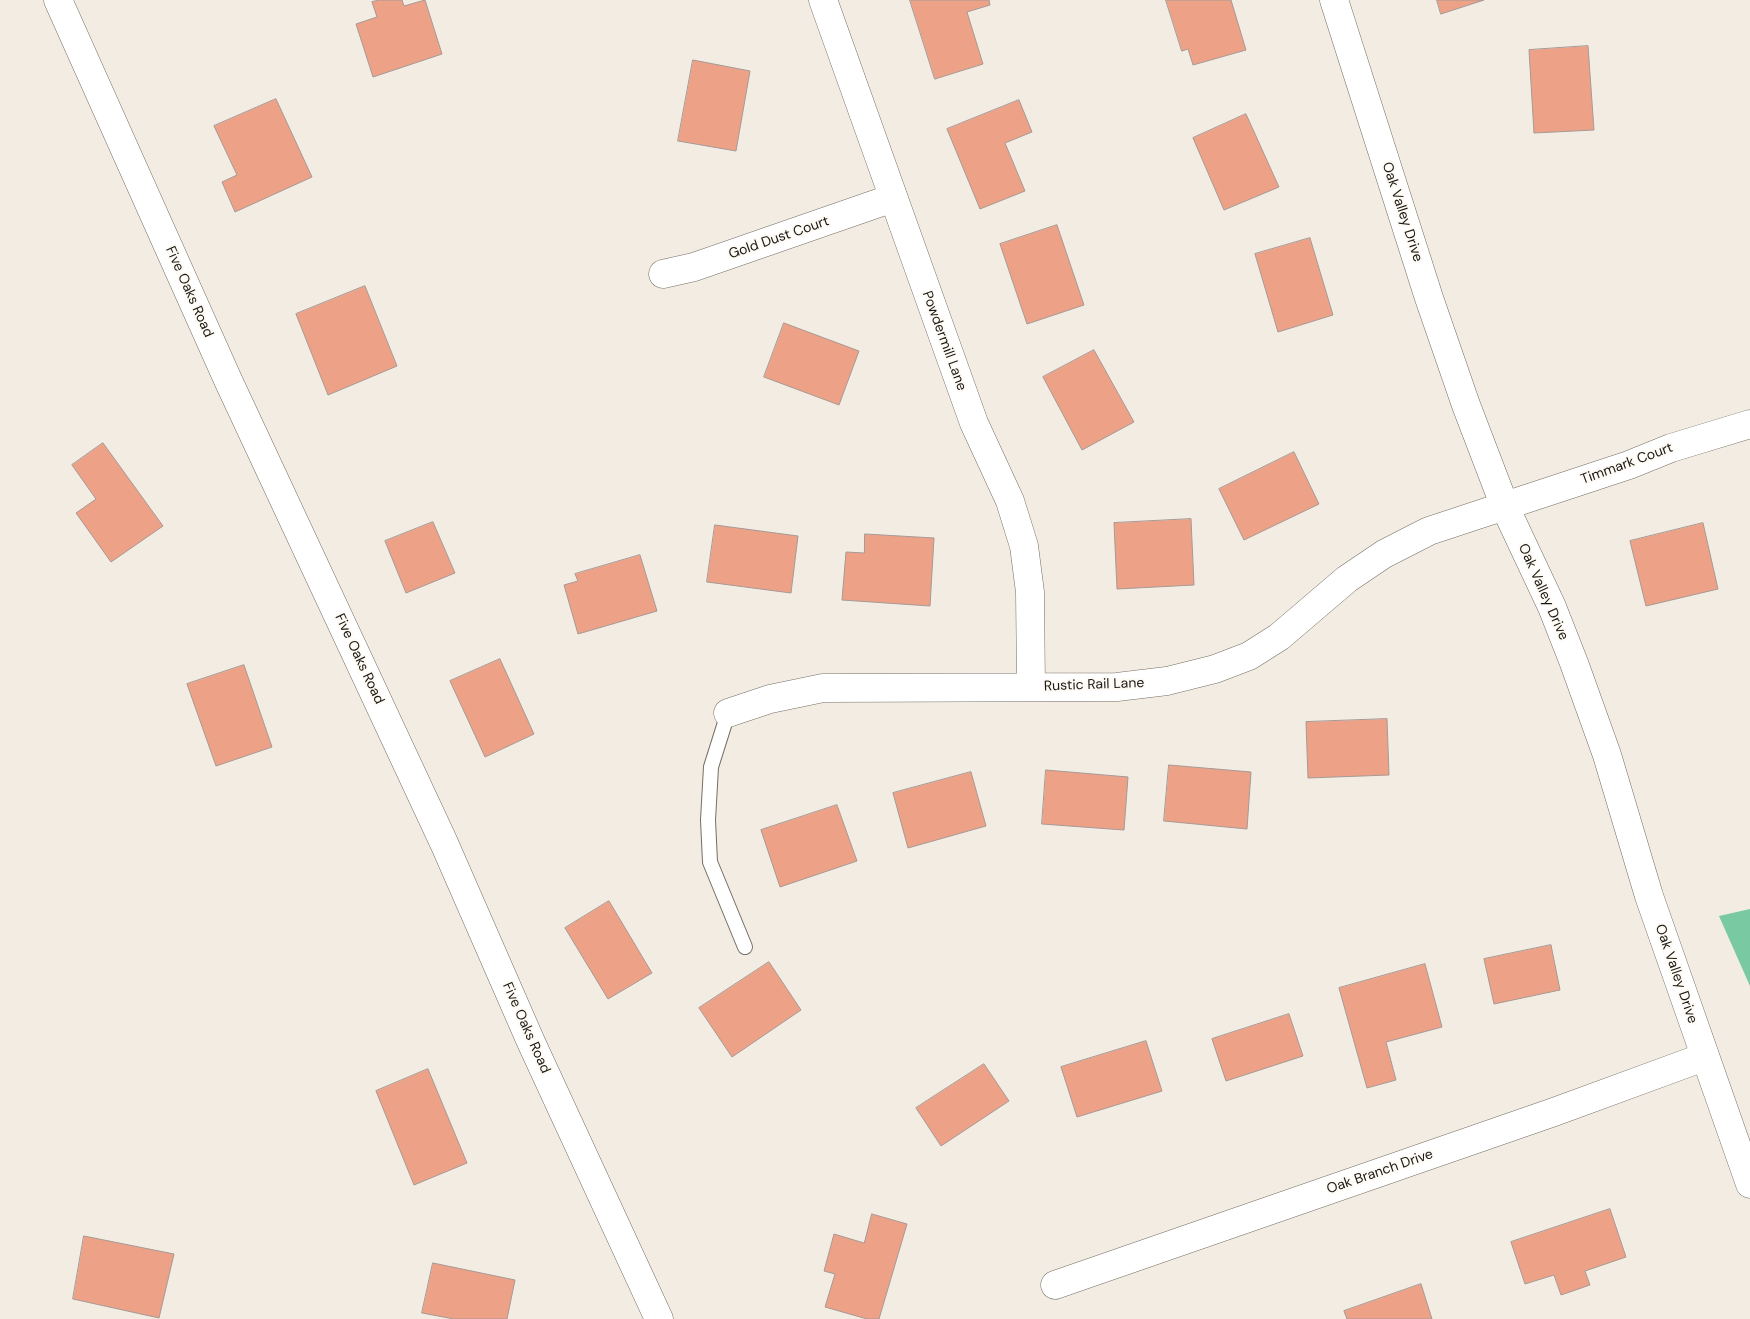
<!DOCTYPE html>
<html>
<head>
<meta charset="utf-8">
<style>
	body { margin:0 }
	canvas { display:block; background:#f3ece2 }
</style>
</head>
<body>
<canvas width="1750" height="1319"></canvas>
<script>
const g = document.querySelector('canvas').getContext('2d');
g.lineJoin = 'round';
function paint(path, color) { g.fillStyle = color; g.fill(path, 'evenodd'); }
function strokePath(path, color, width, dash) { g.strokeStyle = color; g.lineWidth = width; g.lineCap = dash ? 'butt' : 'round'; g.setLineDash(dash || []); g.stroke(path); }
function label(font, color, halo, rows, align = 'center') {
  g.font = font + ' "DM Sans",sans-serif'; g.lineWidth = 4; g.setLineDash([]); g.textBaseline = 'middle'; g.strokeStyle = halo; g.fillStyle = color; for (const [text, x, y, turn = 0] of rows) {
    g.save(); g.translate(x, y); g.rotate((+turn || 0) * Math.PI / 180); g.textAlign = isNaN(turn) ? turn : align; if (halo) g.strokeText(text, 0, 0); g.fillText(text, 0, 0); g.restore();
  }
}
const forest = new Path2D(`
	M1750,909V986L1719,916Z`);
const building = new Path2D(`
	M379,0H402L404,6L425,0L442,54L373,77L356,24L377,17L372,2Z
	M910,0H989L990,5L967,12L983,64L935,79Z
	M1166,0H1231L1246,50L1193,65L1188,49L1182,51Z
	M1437,0H1484L1441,14Z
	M1588,46L1594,130L1534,133L1529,50Z
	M693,60L750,71L736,151L678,141Z
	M276,99L312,177L235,212L222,182L237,175L214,126Z
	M1019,100L1032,132L1005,143L1025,191L980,209L947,129Z
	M1246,114L1279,187L1224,210L1193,138Z
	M1057,225L1084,305L1027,324L1000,244Z
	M1310,238L1333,315L1278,332L1255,254Z
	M365,286L397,366L328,395L296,314Z
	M784,323L859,351L839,405L764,377Z
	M1094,350L1134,422L1082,450L1043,377Z
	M103,443L163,526L111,562L76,513L96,499L72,465Z
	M1294,452L1319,504L1244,540L1219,489Z
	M1191,519L1194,585L1117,589L1114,523Z
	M433,522L455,573L406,593L385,541Z
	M1703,523L1718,589L1646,606L1630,541Z
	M715,525L798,536L791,593L707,582Z
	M865,534L934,538L930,606L842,600L846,552L864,553Z
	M640,555L657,611L578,634L564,585L578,581L575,574Z
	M500,659L534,734L485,757L450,681Z
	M244,665L272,747L216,766L187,684Z
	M1387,719L1389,775L1308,778L1306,722Z
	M1169,765L1251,772L1247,829L1164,821Z
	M1046,770L1128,777L1124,830L1042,824Z
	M971,772L986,826L908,848L893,793Z
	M837,805L857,861L780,887L761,830Z
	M609,901L652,973L608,999L565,928Z
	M1551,945L1560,990L1494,1004L1484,959Z
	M769,962L801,1010L732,1057L699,1008Z
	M1425,964L1442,1027L1386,1042L1396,1080L1367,1088L1339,988Z
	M1289,1014L1303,1056L1226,1081L1212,1039Z
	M1146,1041L1162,1091L1077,1117L1061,1067Z
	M984,1064L1009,1101L941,1146L916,1108Z
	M428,1069L467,1163L414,1185L376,1091Z
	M1610,1209L1626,1257L1585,1271L1590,1285L1561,1295L1554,1275L1525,1284L1511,1242Z
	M872,1214L907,1224L879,1319H867L825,1307L835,1274L824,1271L834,1234L864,1243Z
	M84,1236L174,1254L159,1318L73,1299Z
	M433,1263L515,1280L507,1319H454L422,1313Z
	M1421,1284L1432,1319H1347L1344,1311Z`);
const service = new Path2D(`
	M728,713L711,767L708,820L710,862L745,947`);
const minor = new Path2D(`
	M58,0L228,380L444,843L531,1042L659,1319
	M823,0L974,423L1010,501L1024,546L1030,592L1031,687
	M663,274L694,267L893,198
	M728,713L770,699L823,688L1117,687L1167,681L1215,669L1249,656L1279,637L1347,579L1384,554L1429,531L1629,465L1671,448L1750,424
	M1055,1285L1554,1112L1704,1057`);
const tertiary = new Path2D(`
	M1334,0L1429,298L1466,405L1505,507L1552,607L1574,663L1607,755L1649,896L1750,1184`);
const streetNames = [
	["Oak Valley Drive",1402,212,72],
	["Gold Dust Court",779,238,-19],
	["Five Oaks Road",189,292,66],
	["Powdermill Lane",944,341,70],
	["Timmark Court",1627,464,-20],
	["Oak Valley Drive",1543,592,66],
	["Five Oaks Road",359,659,65],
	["Rustic Rail Lane",1094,685,-2],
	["Oak Valley Drive",1676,974,71],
	["Five Oaks Road",526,1028,66],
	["Oak Branch Drive",1380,1172,-19]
];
paint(forest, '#79c9a3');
paint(building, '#eda288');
strokePath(building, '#a69995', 1);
strokePath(service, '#756f66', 16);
strokePath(minor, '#756f66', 29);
strokePath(tertiary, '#756f66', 29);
strokePath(service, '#fff', 14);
strokePath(minor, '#fff', 28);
strokePath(tertiary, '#fff', 28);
label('14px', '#1a1814', '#fefaf4', streetNames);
</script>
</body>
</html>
